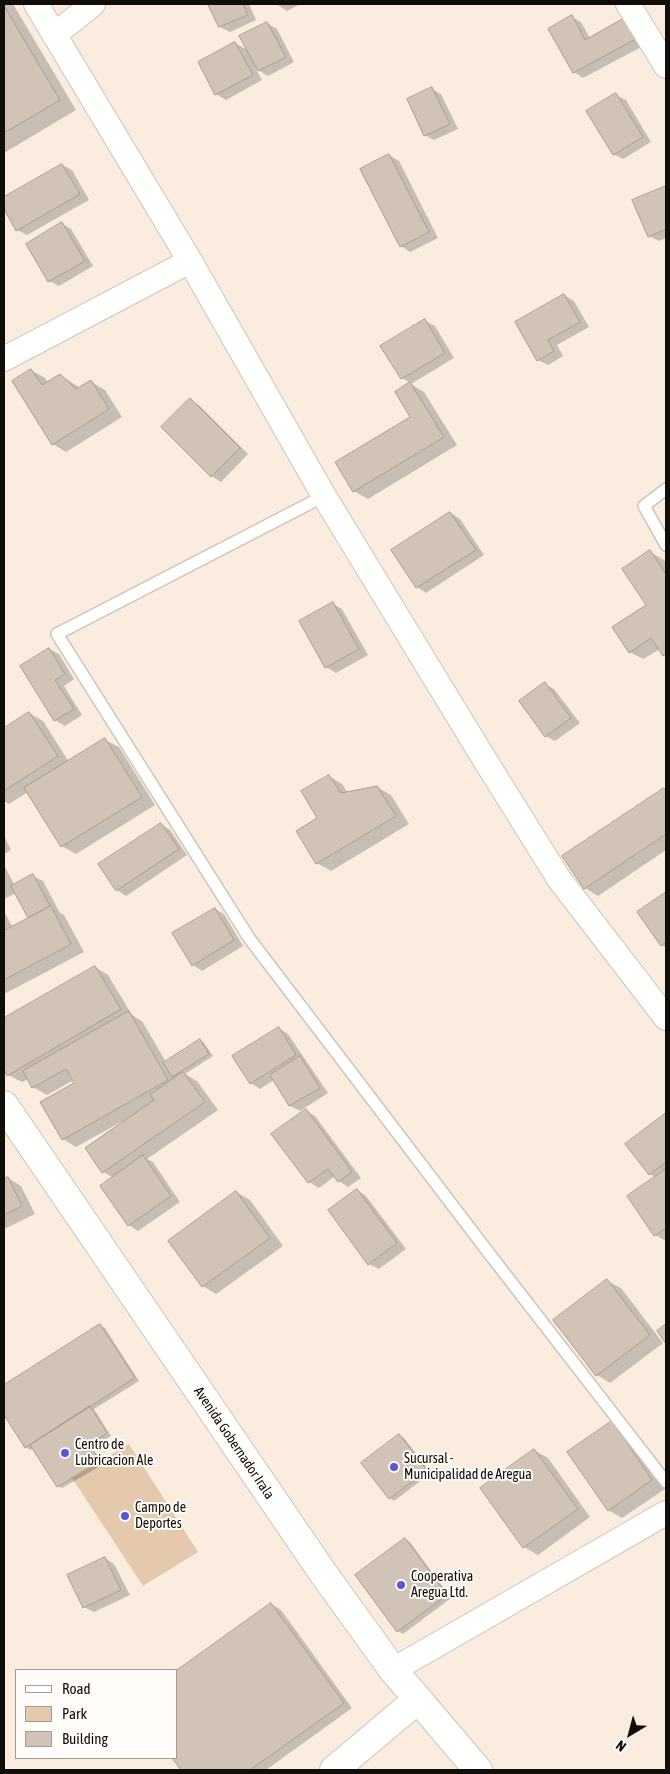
<!DOCTYPE html>
<html>
<head>
<meta charset="utf-8">
<style>
	body { margin:0 }
	#map { position:relative; width:670px; height:1774px; overflow:hidden; background:#faede0; font-family:"Asap Condensed",sans-serif }
	canvas { display:block }
	.frame { position:absolute; inset:0; border:5px solid #110d09; pointer-events:none }
	.legend { position:absolute; left:15px; top:1669px; width:162px; height:90px; box-sizing:border-box; background:#fffcfa; border:1px solid #a09c9a; margin:0; padding:6px 9px; list-style:none; font-size:15px; color:#110d09 }
	.legend li { display:flex; align-items:center; gap:10px; height:25px }
	.legend b { width:25px; border:1px solid #a09c9a }
	.north { position:absolute; left:605px; top:1709px; width:50px; height:50px; -webkit-text-stroke:4px #fffcfa; paint-order:stroke; rotate:217deg; font-size:14px; font-weight:700; line-height:20px; text-align:center; color:#110d09 }
	.north::after { content:''; display:block; margin:auto; width:18px; height:22px; background:#110d09; clip-path:polygon(50% 0,100% 100%,50% 72%,0 100%) }
</style>
</head>
<body>
<div id="map">
<canvas width="670" height="1774"></canvas>
<div class="frame"></div>
<ul class="legend">
<li><b style="height:6px;background:#fff"></b>Road</li>
<li><b style="height:14px;background:#e4c9ad"></b>Park</li>
<li><b style="height:14px;background:#d1c4b7"></b>Building</li>
</ul>
<div class="north">N</div>
</div>
<script>
const g = document.querySelector('canvas').getContext('2d');
g.lineJoin = 'round';
function paint(path, color) { g.fillStyle = color; g.fill(path, 'evenodd'); }
function strokePath(path, color, width, dash) { g.strokeStyle = color; g.lineWidth = width; g.lineCap = dash ? 'butt' : 'round'; g.setLineDash(dash || []); g.stroke(path); }
function label(font, color, halo, rows, align = 'center') {
  g.font = font + ' "Asap Condensed",sans-serif'; g.lineWidth = 4; g.setLineDash([]); g.textBaseline = 'middle'; g.strokeStyle = halo; g.fillStyle = color; for (const [text, x, y, turn = 0] of rows) {
    g.save(); g.translate(x, y); g.rotate((+turn || 0) * Math.PI / 180); g.textAlign = isNaN(turn) ? turn : align; if (halo) g.strokeText(text, 0, 0); g.fillText(text, 0, 0); g.restore();
  }
}
const green = new Path2D(`
	M129,1444L198,1552L143,1586L72,1478Z`);
const shadow = new Path2D(`
	M4,4H13L76,110L4,153Z
	M210,4H249L256,20L230,32L220,27Z
	M276,4H300L287,11Z
	M572,17L581,22L590,38L624,20L645,45L583,78L574,72Z
	M267,23L277,29L294,62L268,76L255,68L262,80L226,100L216,94L235,43L249,51Z
	M432,89L441,94L458,129L434,140L425,135Z
	M616,95L626,100L651,142L623,159L613,154Z
	M389,155L399,161L438,238L410,252L401,246Z
	M62,165L72,170L89,200L27,235L17,230L4,206V199Z
	M666,187V238L659,241L649,236L634,200Z
	M62,224L71,229L93,266L59,286L49,281Z
	M564,295L574,301L589,327L557,345L563,356L548,365L538,360Z
	M425,321L435,326L454,358L411,384L424,392L457,445L368,499L354,491L412,417L396,392L411,383L402,378Z
	M31,370L45,378L48,383L60,375L80,388L91,382L105,390L122,417L66,452L53,444Z
	M190,400L199,405L248,454L221,482L212,476Z
	M451,513L460,519L484,555L426,593L417,587Z
	M650,552L664,560L666,563V656L660,649L643,659L630,652L648,605Z
	M333,604L342,609L368,655L336,673L326,667Z
	M49,649L59,654L74,679L64,686L82,715L65,726L55,720L22,666Z
	M545,684L554,689L580,723L555,741L546,736Z
	M29,713L43,721L69,762L105,740L119,747L155,805L76,854L62,846L28,792L9,804L4,801V730Z
	M329,776L342,784L348,793L377,787L391,795L409,824L331,871L317,863L298,832L319,819Z
	M664,789L666,791V850L598,896L585,888Z
	M161,824L170,830L187,855L126,896L117,890Z
	M4,835L11,850L4,854Z
	M4,865L15,886L33,876L43,881L60,913L64,915L84,952L4,994V911L13,928L30,919L16,893L4,899Z
	M666,894V948L662,945L639,913Z
	M215,909L224,914L243,946L202,971L193,965Z
	M95,967L108,975L132,1015L142,1021L166,1062L200,1040L204,1043L213,1056L185,1074L197,1081L218,1110L147,1159L153,1162L180,1202L138,1231L129,1225L114,1178L103,1172L131,1118L130,1117L76,1147L63,1139L76,1083L74,1080L47,1095L33,1087L28,1079L22,1082L8,1075L4,1067V1020Z
	M279,1028L288,1034L328,1093L300,1111L290,1106L274,1080L260,1089L251,1083Z
	M306,1111L315,1116L361,1178L348,1187L339,1181L335,1176L319,1188L309,1182L273,1134Z
	M666,1114V1241L655,1235L656,1178L650,1174L626,1145Z
	M8,1178L21,1186L35,1214L4,1229V1181Z
	M357,1190L366,1196L406,1249L379,1269L369,1264Z
	M236,1192L250,1200L283,1246L216,1294L203,1286Z
	M607,1281L621,1288L663,1343L610,1383L597,1375Z
	M100,1325L105,1328L139,1381L94,1409L111,1436L92,1448L104,1464L62,1488L58,1486L34,1448L30,1450L26,1447L4,1412V1387Z
	M612,1423L625,1431L665,1489L622,1518L608,1510Z
	M399,1435L404,1438L431,1473L394,1501L390,1498Z
	M534,1450L548,1458L590,1517L538,1555L524,1547Z
	M406,1540L410,1542L451,1598L403,1634L398,1631Z
	M105,1558L114,1564L130,1595L94,1612L84,1607Z
	M271,1604L281,1610L352,1708L266,1770H183L174,1758H176Z`);
const building = new Path2D(`
	M208,4H243L248,15L219,27Z
	M4,6L60,100L4,133Z
	M572,15L585,40L624,18L636,39L573,73L548,29Z
	M267,22L286,57L258,71L239,36Z
	M235,42L253,75L215,95L198,62Z
	M432,87L450,124L424,136L407,99Z
	M616,93L643,137L613,155L586,111Z
	M389,154L429,232L400,247L360,169Z
	M62,164L80,194L16,231L4,209V197Z
	M666,186V229L648,237L632,200Z
	M62,222L85,261L48,282L26,244Z
	M564,294L580,322L548,340L554,351L537,361L515,322Z
	M425,319L445,353L401,379L380,346Z
	M31,369L42,385L60,374L76,389L91,380L109,409L52,445L12,381Z
	M410,382L444,437L353,492L335,462L410,417L395,392Z
	M190,398L240,448L211,477L161,427Z
	M450,512L476,550L416,588L391,550Z
	M650,550L666,574V654L663,656L651,638L629,653L612,627L646,605L622,569Z
	M333,602L359,649L325,668L299,621Z
	M49,648L65,674L55,680L74,709L54,721L20,666Z
	M545,682L571,718L545,737L519,701Z
	M29,712L58,756L4,791V728Z
	M105,738L142,797L61,847L24,788Z
	M329,775L341,793L377,786L396,816L316,864L296,831L317,818L301,791Z
	M664,788L666,791V834L584,889L562,856Z
	M161,823L179,849L116,891L98,864Z
	M33,874L50,906L28,918L11,886Z
	M666,892V942L661,946L637,912Z
	M51,906L71,944L4,980V931Z
	M215,908L234,940L192,966L172,933Z
	M95,966L121,1009L7,1076L4,1069V1018Z
	M129,1011L168,1080L62,1140L40,1102L74,1083L66,1069L32,1088L23,1071Z
	M279,1027L296,1055L250,1084L232,1056Z
	M200,1039L209,1054L172,1077L163,1063Z
	M300,1056L320,1088L289,1106L270,1075Z
	M183,1072L205,1102L102,1173L85,1148L154,1100L150,1095Z
	M306,1109L352,1172L338,1182L328,1169L308,1183L271,1134Z
	M666,1113V1162L649,1175L625,1144Z
	M143,1155L171,1196L128,1226L100,1186Z
	M666,1169V1228L654,1236L627,1196Z
	M8,1177L22,1206L4,1215V1179Z
	M357,1189L397,1243L368,1265L328,1210Z
	M236,1191L270,1238L202,1287L168,1241Z
	M607,1279L650,1335L596,1376L553,1320Z
	M100,1324L135,1378L25,1448L4,1415V1385Z
	M666,1324V1344L657,1331Z
	M90,1406L107,1433L89,1445L100,1461L57,1487L30,1445Z
	M612,1421L652,1480L608,1511L567,1452Z
	M399,1434L427,1470L389,1499L361,1463Z
	M534,1449L578,1509L523,1548L480,1488Z
	M405,1538L447,1595L397,1632L355,1575Z
	M105,1557L121,1590L83,1608L67,1575Z
	M271,1603L344,1703L250,1770H181L172,1758H176V1671Z`);
const lane = new Path2D(`
	M666,489L644,506L666,545
	M324,496L57,634L249,938L488,1252L666,1482`);
const street = new Path2D(`
	M36,4L190,261L324,496L480,752L559,879L666,1018
	M628,4L666,66
	M54,35L93,4
	M4,359L190,261
	M393,1670L666,1513`);
const secondary = new Path2D(`
	M334,1770L417,1700`);
const primary = new Path2D(`
	M4,1105L323,1573L393,1670L478,1770`);
const markers = [
	[65,1453,5,"#5858d0"],
	[394,1467,5,"#5858d0"],
	[125,1516,5,"#5858d0"],
	[401,1585,5,"#5858d0"]
];
const streetNames = [
	["Avenida Gobernador Irala",234,1443,56]
];
const poiNames = [
	["Centro de",75,1445],
	["Lubricacion Ale",75,1461],
	["Sucursal -",404,1459],
	["Municipalidad de Aregua",404,1475],
	["Campo de",135,1508],
	["Deportes",135,1524],
	["Cooperativa",411,1577],
	["Aregua Ltd.",411,1593]
];
paint(green, '#e4c9ad');
paint(shadow, '#0003');
paint(building, '#d1c4b7');
strokePath(building, '#a99d90', 1);
strokePath(lane, '#d0c4b7', 14);
strokePath(street, '#d0c4b7', 26);
strokePath(secondary, '#d0c4b7', 30);
strokePath(primary, '#d0c4b7', 30);
strokePath(lane, '#fff', 11);
strokePath(street, '#fff', 24);
strokePath(secondary, '#fff', 28);
strokePath(primary, '#fff', 28);
for (const [x, y, r, color] of markers) { const dot = new Path2D(); dot.arc(x, y, r, 0, 2 * Math.PI); g.fillStyle = color; g.fill(dot); strokePath(dot, '#fffcfa', 2); }
label('14px', '#110d09', '#fffcfa', streetNames);
label('14px', '#110d09', '#fffcfa', poiNames, 'left');
</script>
</body>
</html>
